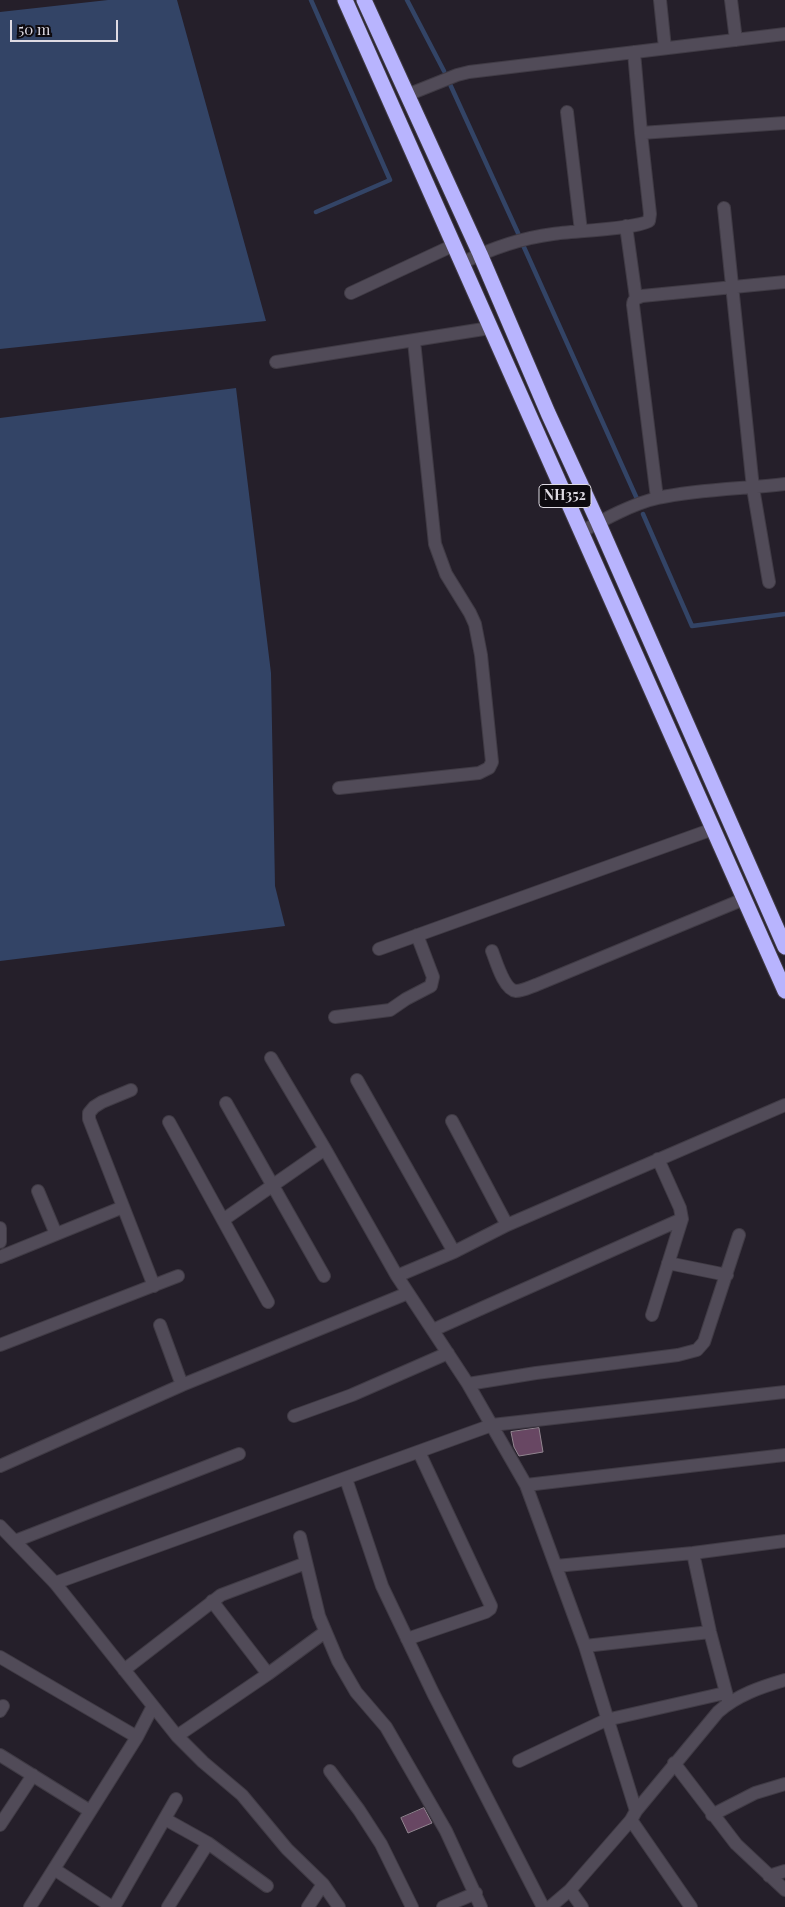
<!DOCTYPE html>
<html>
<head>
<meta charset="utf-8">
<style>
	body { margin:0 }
	#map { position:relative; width:785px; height:1907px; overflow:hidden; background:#251f2a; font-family:"Playfair Display",serif }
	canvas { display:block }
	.scale { position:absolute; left:10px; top:20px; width:108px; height:22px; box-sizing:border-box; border:2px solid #dfdbe3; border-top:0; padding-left:6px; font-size:15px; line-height:18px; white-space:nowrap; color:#dfdbe3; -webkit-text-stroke:4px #0d0a0f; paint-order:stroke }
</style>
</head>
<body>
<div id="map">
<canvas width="785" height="1907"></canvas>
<div class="scale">50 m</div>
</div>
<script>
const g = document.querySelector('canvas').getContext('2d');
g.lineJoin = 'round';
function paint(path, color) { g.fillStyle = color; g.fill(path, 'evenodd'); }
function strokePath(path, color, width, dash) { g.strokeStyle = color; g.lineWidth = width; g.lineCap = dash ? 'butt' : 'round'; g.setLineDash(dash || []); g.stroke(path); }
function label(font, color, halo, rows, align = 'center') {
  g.font = font + ' "Playfair Display",serif'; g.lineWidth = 4; g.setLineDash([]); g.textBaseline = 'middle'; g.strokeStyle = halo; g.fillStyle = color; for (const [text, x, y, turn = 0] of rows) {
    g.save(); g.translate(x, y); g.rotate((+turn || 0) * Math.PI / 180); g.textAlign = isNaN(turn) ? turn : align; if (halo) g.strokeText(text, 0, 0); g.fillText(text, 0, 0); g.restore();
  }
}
const water = new Path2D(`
	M108,0H177L266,321L0,349V12Z
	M236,388L271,673L275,886L285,926L0,961V418Z`);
const stream = new Path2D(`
	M311,0L390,180L316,212
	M407,0L444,71
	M449,82L518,233
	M523,245L638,501
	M643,514L692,626L785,614`);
const building = new Path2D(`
	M539,1428L543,1452L519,1456L514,1447L511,1432Z
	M424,1808L432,1823L408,1833L401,1818Z`);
const minor = new Path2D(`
	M660,0L665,48
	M731,0L736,40
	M407,95L457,75L469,72L785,34
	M567,112L581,231
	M641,133L785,123
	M724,208L753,488L769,582
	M626,226L636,298
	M462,263C490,249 522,238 553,234C573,231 635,229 649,221L650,214L641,133L634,52
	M351,293L454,245
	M276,362L490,328
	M657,498L633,305C633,299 637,298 642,296L785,282
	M581,532C603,520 634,503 658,498C700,489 743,489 785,484
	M339,788L479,773L489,768L492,762L481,655L475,624L470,613L446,574L435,544L414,341
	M379,949L713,829
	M492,951C496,961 504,990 516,991C523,991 530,987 536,985L744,899
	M335,1017L390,1010L406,999L431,986L433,977L417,935
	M271,1058L325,1149L397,1276L468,1384L526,1485L585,1646L636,1811
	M357,1080L454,1252
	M131,1090L102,1102L94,1107L89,1113V1119L154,1286
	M226,1103L324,1276
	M452,1121L507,1225
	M169,1122L268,1302
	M38,1191L56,1234
	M223,1220L325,1149
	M0,1228V1242
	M0,1257L123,1207
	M668,1263L727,1275
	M397,1276L454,1252L507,1225L785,1105
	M652,1315L682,1219L680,1208L658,1159
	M160,1325L182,1385
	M433,1330L682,1219
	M0,1345L178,1276
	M468,1384L536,1373L678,1355L697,1350L704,1342L739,1235
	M294,1416L352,1395L448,1353
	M0,1466L182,1385L408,1293
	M346,1479L382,1586L433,1693L543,1907
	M526,1485L785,1455
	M0,1526L55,1583L177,1736L203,1762L242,1795L287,1849L323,1884L339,1907
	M300,1537L319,1616L338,1661L356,1692L386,1727L446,1831L481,1907
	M15,1541L239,1454
	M693,1553L710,1632L728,1700
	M556,1566L693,1553L785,1541
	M55,1583L492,1425L785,1392
	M212,1601L268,1674
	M407,1639L486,1612L490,1609L491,1606L419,1452
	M585,1646L710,1632
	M0,1657L137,1737
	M124,1670L221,1595L306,1563
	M0,1711L3,1706
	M177,1736L268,1674L325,1632
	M0,1755L90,1811
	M519,1761L606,1720L725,1693
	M674,1763L736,1844L785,1890
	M330,1771L359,1810L381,1844L412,1907
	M712,1815L755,1793L785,1784
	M165,1819L208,1843L267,1886
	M631,1820L691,1907
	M0,1825L33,1775
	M54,1869L112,1907
	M769,1876L785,1871
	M570,1890L582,1907
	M30,1907L137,1737L153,1706
	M114,1907L176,1799
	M168,1907L208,1843
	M308,1907L323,1884
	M443,1907L476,1893
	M550,1907L570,1890L631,1820L636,1811L718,1712C737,1695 761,1687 785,1680`);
const highway = new Path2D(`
	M345,0L785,991
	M364,0L480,254L548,413L598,522L785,947`);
const shields = [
	[565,496,52]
];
const shieldNames = [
	["NH352",565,496]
];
paint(water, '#346');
strokePath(stream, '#346', 4.5);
paint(building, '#684763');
strokePath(building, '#928590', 1);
strokePath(minor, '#403b45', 14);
strokePath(highway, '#403b45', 17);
strokePath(minor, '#514b58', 12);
strokePath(highway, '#b8b4fe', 15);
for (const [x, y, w] of shields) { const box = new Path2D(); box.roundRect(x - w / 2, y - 11.5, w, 23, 4); g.fillStyle = '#0d0a0f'; g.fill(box); strokePath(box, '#dfdbe3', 1); }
label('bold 14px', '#dfdbe3', null, shieldNames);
</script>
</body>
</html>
